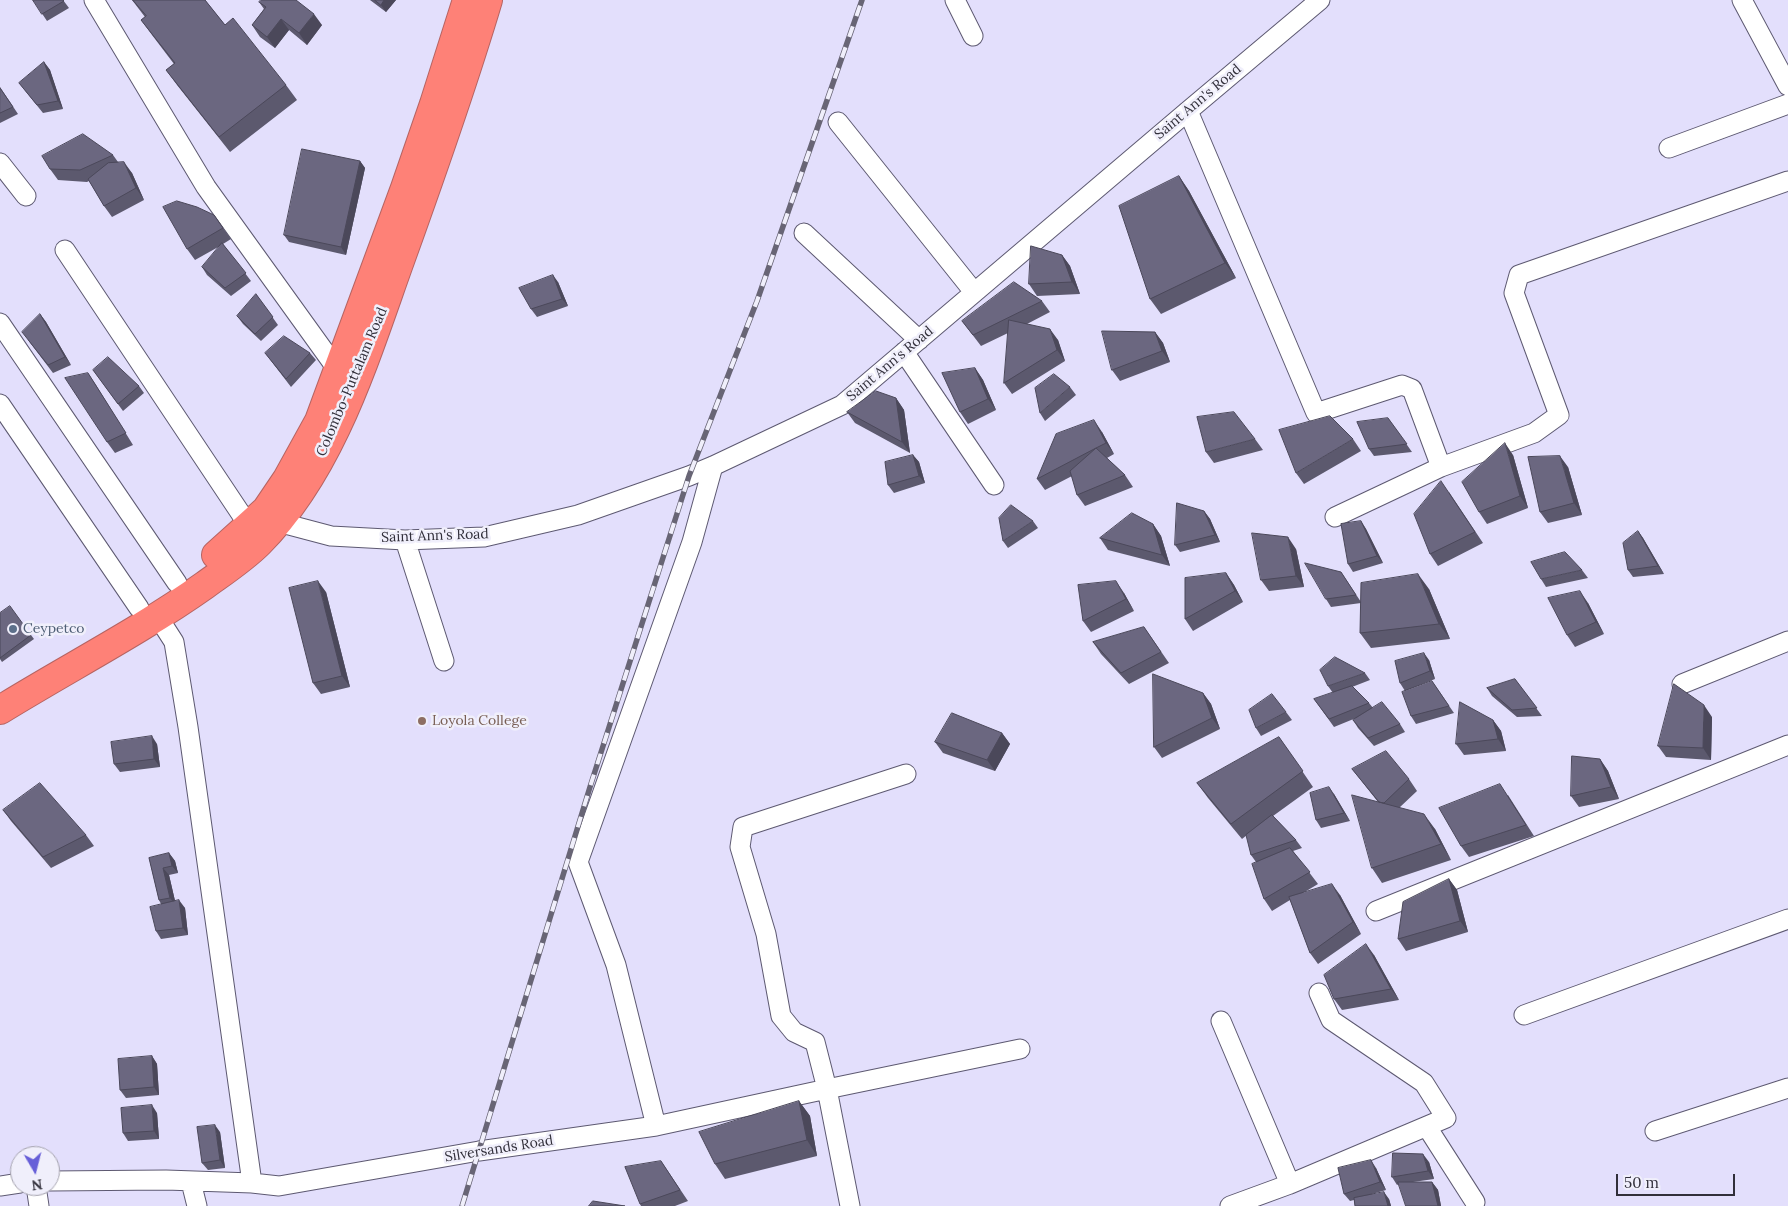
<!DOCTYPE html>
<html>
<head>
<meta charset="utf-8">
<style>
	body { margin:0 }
	#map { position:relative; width:1788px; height:1206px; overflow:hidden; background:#e3dffc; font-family:Lora,serif }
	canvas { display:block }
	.north { position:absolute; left:10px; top:1146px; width:50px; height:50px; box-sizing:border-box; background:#f0effb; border:1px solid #a4a2ae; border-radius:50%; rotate:172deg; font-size:14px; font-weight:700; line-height:20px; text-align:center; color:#312f3a }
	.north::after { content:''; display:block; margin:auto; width:18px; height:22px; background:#675fd8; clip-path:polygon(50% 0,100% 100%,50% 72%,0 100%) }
	.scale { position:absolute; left:1616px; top:1174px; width:119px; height:22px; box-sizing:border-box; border:2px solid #312f3a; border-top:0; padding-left:6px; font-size:15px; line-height:18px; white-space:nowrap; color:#312f3a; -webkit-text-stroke:4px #f0effb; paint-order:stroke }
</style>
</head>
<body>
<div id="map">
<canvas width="1788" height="1206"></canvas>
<div class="north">N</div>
<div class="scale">50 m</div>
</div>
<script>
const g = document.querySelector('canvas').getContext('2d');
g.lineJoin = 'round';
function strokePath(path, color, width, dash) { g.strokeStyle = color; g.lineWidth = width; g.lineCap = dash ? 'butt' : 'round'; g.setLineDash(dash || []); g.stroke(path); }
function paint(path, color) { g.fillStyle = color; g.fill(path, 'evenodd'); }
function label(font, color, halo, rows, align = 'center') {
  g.font = font + ' Lora,serif'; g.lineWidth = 5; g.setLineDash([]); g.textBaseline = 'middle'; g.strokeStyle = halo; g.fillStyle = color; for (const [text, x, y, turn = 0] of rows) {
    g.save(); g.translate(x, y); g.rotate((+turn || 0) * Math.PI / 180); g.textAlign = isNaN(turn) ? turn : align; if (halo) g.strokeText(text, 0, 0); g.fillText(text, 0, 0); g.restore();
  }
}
const minor = new Path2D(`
	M94,0L206,187L337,369
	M955,0L973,36
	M1742,0L1788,86
	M1188,111L1316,413L1402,385L1412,389L1441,467
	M838,122L974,292
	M1669,148L1788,104
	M0,163L26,196
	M804,233L919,340
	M65,250L249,526
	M0,323L177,583
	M904,352L994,485
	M0,404L139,608
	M1335,517L1441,467L1534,433L1559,415L1514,293L1519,275L1788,181
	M278,522L331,536L405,540L484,537L578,515L689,476L713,466L842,405L1188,111L1320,0
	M405,540L444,661
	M158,617L174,642L188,727L252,1183
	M1682,684L1788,641
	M906,774L743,827L740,847L766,934L781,1016L794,1032L815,1042L827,1089L1020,1049
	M1376,911L1788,745
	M1524,1015L1788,919
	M1221,1021L1290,1184L1446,1118L1424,1083L1331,1020L1319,993
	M656,1126L616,965L578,862L692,542L713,466
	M1427,1127L1475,1202
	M1655,1131L1788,1088
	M50,1181L166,1180L252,1183L279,1186L479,1151L656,1126L827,1089L850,1206
	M191,1182L197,1206
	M0,1186L20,1183
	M36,1186L39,1206
	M1230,1206L1290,1184`);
const highway = new Path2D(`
	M216,555L266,510L287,479L319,421L405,188L434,104L467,0
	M0,710C68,668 140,631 205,585C223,572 243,559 259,543C333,469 366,355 401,258C432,172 462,87 488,0`);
const rail = new Path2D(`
	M462,1206L590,787L689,476L757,301L862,0`);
const wall = new Path2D(`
	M33,0H63L69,8L47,21Z
	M132,0H205L225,25L286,85L297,100L230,152L177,85L166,70L174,64L152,35L141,20L145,17Z
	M370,0H396L386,12Z
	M259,2L322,25L307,45L289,30L275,48L260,37L252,25L264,9Z
	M44,62L50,70L63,109L43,113L19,83Z
	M0,87L18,114L0,123Z
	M113,155L118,162L132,173L144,200L112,217L104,206L89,181L87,182L58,180L50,169Z
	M360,161L365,168L346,255L289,242L284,235Z
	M1179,176L1189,191L1236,278L1161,314L1150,299Z
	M214,215L231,239L223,244L251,281L231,296L207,275L202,267L220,246L195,260L187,249Z
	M1062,255L1070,266L1080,294L1037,296L1029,284Z
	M558,282L568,306L537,317L531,309Z
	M256,294L278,325L261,341L243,324L237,316Z
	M1042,301L1050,312L1027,324L1058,340L1065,361L1012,394L1004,383L1008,333L981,346L962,321Z
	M40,314L46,322L71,365L53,373L28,340Z
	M1155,332L1163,343L1170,362L1120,381L1112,370Z
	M265,353H310L316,360L291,387Z
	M975,368L983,380L996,410L968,424L960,412Z
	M93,370L139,386L144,393L123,411Z
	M88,373L96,385L133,445L115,453L107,442Z
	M1070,387L1076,395L1045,421L1040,413Z
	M896,398L904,410L910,453L855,423L847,412Z
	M1388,418L1412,452L1374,456L1369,449Z
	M1102,432L1114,454L1107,458L1125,475L1133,487L1085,506L1077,495L1072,476L1045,490L1037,479Z
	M1255,439L1263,450L1214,463L1206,452Z
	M1353,439L1361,451L1304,484L1296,473Z
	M913,455L919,462L925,483L894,493L888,485Z
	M1513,455L1528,508L1487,524L1479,512Z
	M1568,467L1582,515L1548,523L1540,512Z
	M1449,492L1483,543L1438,566L1430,554Z
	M1204,511L1210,519L1220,542L1180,552L1175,545Z
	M1033,521L1038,528L1008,548L1003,541Z
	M1361,521L1366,529L1383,563L1353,572L1348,564Z
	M1153,524L1161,536L1170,566L1108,550L1100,538Z
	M1638,531L1643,538L1664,574L1633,577L1628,570Z
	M1296,549L1304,587L1269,591L1261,580Z
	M1582,570L1588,578L1546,587L1541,579Z
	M1341,572L1361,602L1429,589L1450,639L1371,648L1360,633L1361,603L1331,607L1326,599Z
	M1226,573L1234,585L1243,602L1193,631L1185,619Z
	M326,592L350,687L321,694L313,683Z
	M1124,593L1134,611L1091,632L1083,621Z
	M1588,603L1604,634L1575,647L1567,635Z
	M0,613L31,635L34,639L2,662L0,659Z
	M1144,627L1169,663L1129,684L1101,654L1093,642Z
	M1429,660L1435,679L1405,691L1400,683Z
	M1365,673L1370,680L1352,687L1369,703L1373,708L1400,724L1405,732L1374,746L1358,728L1353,720L1356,718L1334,727L1314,699L1333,693L1328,686Z
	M1515,679L1542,716L1517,717L1492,696L1487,688Z
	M1432,681L1454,713L1416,724L1411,716Z
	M1203,693L1211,704L1220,729L1162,758L1154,747Z
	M1286,712L1292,720L1261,736L1256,728Z
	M1712,717L1711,760L1666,757L1658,746Z
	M1493,720L1501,731L1506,751L1464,755L1456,744Z
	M1002,733L1010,744L995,771L943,753L935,742Z
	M1279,737L1313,787L1273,816L1296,840L1302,848L1293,851L1318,884L1303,893L1340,895L1361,934L1318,964L1310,953L1290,900L1272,911L1264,899L1256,862L1251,855L1247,835L1242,839L1208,798L1197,783Z
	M157,744L160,767L120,772L114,764Z
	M1600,759L1608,771L1619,799L1579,807L1571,796Z
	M1352,769L1409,779L1417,791L1399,808L1435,829L1451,860L1382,883L1372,868L1378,802Z
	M1334,794L1350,821L1321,828L1316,820Z
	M1508,795L1534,836L1469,857L1461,846Z
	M3,810L86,835L94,846L51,868L11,821Z
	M169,853L175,861L178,873L169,875L175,901L185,908L188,935L161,939L156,931L161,904L159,900L149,858Z
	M1449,879L1457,890L1468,932L1406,951L1398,939Z
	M1374,955L1399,1000L1342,1010L1334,999Z
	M152,1056L157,1064L159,1095L126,1098L120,1090Z
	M799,1101L810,1116L817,1156L725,1179L715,1164Z
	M157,1113L159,1139L128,1141L123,1133Z
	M220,1132L225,1168L208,1170L202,1163Z
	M661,1161L688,1201L675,1206H641L640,1204Z
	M1429,1162L1434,1179L1413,1182H1432L1438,1190L1441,1206H1406L1399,1184L1397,1185L1392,1177Z
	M1376,1168L1386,1190L1372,1194L1389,1199L1391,1206H1355L1354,1200L1350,1201L1344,1194Z`);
const shadedWall = new Path2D(`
	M384,0H396L386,12L381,5Z
	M314,14L322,25L307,45L299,33Z
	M281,19L289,30L275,48L267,37Z
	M44,62L50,70L63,109L58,101Z
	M360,161L365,168L346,255L341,247Z
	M124,162L132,173L144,200L136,188Z
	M1179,176L1189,191L1236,278L1225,263Z
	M1062,255L1070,266L1080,294L1072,282Z
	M553,275L558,282L568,306L562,299Z
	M40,314L46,322L71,365L65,357Z
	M1050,329L1058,340L1065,361L1057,350Z
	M1155,332L1163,343L1170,362L1162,351Z
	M975,368L983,380L996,410L988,399Z
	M896,398L904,410L910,453L902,442Z
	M1094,420L1102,432L1114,454L1106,443Z
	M1505,443L1513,455L1528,508L1520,496Z
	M913,455L919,462L925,483L919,476Z
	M1560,456L1568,467L1582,515L1574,503Z
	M1204,511L1210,519L1220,542L1215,535Z
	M1361,521L1366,529L1383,563L1377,556Z
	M1153,524L1161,536L1170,566L1162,555Z
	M1638,531L1643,538L1664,574L1658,566Z
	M1288,537L1296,549L1304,587L1296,576Z
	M1226,573L1234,585L1243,602L1235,591Z
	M1418,574L1429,589L1450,639L1439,624Z
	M318,581L326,592L350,687L342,676Z
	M1116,581L1124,593L1134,611L1126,599Z
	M1580,591L1588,603L1604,634L1596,622Z
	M1424,653L1429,660L1435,679L1430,671Z
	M1203,693L1211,704L1220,729L1212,718Z
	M1704,705L1712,717L1711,760L1703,748Z
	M1493,720L1501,731L1506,751L1498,739Z
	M1002,733L1010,744L995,771L987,760Z
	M152,736L157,744L160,767L154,759Z
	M1600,759L1608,771L1619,799L1611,787Z
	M1329,787L1334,794L1350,821L1344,813Z
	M1424,814L1435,829L1451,860L1441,844Z
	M169,853L175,861L178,873L172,866Z
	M163,868L169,875L176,905L170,898Z
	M1449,879L1457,890L1468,932L1460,921Z
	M1332,884L1340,895L1361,934L1353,922Z
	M179,900L185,908L188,935L183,928Z
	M1366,944L1374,955L1399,1000L1391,989Z
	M152,1056L157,1064L159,1095L154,1087Z
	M799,1101L810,1116L817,1156L807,1140Z
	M152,1105L157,1113L159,1139L154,1131Z
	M215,1125L220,1132L225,1168L220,1160Z
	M1423,1154L1429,1162L1434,1179L1428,1171Z
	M1371,1160L1376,1168L1386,1190L1380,1182Z
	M1432,1182L1438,1190L1441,1206H1438Z
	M1384,1192L1389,1199L1391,1206H1388Z`);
const building = new Path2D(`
	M33,0H63L64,1L42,14Z
	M133,0H205L225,25L233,18L286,85L219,137L166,70L175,63L141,20L146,16Z
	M261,0H296L314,14L299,33L281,19L267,37L252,25L266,7L259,2Z
	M375,0H384L381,5Z
	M44,62L58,101L37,105L19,83Z
	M0,88L13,107L0,113Z
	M83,134L113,155L80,170L50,169L42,156Z
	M302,149L360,161L341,247L284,235Z
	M124,162L136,188L104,206L88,179L108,163Z
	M1179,176L1225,263L1150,299L1119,206Z
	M177,201L197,207L214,215L223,228L187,249L163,207Z
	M222,243L246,273L225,288L202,267Z
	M1031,246L1062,255L1072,282L1029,284Z
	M553,275L562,299L531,309L519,288Z
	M1014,282L1042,301L973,335L962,321Z
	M256,294L273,317L255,334L237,316Z
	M40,314L65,357L48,365L22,332Z
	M1009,320L1050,329L1057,350L1004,383Z
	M1102,331L1155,332L1162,351L1112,370Z
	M284,336L310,353L286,379L265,353Z
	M108,357L139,386L118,404L93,370Z
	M975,368L988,399L960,412L942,373Z
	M88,373L126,433L107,442L65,378Z
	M1054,374L1070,387L1040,413L1035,388Z
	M876,391L896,398L902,442L847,412Z
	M1234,412L1255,439L1206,452L1197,417Z
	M1330,416L1353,439L1296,473L1279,430Z
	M1388,418L1407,444L1369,449L1357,422Z
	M1094,420L1106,443L1096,448L1125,475L1077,495L1070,471L1096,448L1037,479L1056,434Z
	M1505,443L1520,496L1479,512L1462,482Z
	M913,455L919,476L888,485L885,462Z
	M1560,456L1574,503L1540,512L1528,457Z
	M1441,481L1475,532L1430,554L1414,514Z
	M1177,503L1204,511L1215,535L1175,545Z
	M1011,505L1033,521L1003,541L999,518Z
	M1132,513L1153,524L1162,555L1100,538Z
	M1361,521L1377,556L1348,564L1341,524Z
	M1638,531L1658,566L1628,570L1623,543Z
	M1252,533L1288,537L1296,576L1261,580Z
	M1565,552L1582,570L1541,579L1531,562Z
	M1305,563L1341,572L1356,595L1326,599Z
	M1226,573L1235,591L1185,619V578Z
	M1418,574L1439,624L1360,633L1361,583Z
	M318,581L342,676L313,683L289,588Z
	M1116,581L1126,599L1083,621L1078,585Z
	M1580,591L1596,622L1567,635L1548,598Z
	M10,606L31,635L0,658V613Z
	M1144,627L1161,652L1121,673L1093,642Z
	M1424,653L1430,671L1400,683L1395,661Z
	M1335,657L1365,673L1328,686L1320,670Z
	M1153,674L1203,693L1212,718L1154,747Z
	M1515,679L1537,708L1512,710L1487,688Z
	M1432,681L1449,706L1411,716L1402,692Z
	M1674,684L1704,705L1703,748L1658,746Z
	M1352,686L1369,703L1329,719L1314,699Z
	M1272,694L1286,712L1256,728L1249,710Z
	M1382,702L1400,724L1368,738L1353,720Z
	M1460,702L1493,720L1498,739L1456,744Z
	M952,713L1002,733L987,760L935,742Z
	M152,736L154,759L114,764L111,742Z
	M1279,737L1303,771L1231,824L1197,783Z
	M1386,751L1409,779L1384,803L1379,802L1352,769Z
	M1572,756L1600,759L1611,787L1571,796Z
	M40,783L86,835L43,857L3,810Z
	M1500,784L1526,825L1461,846L1439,808Z
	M1329,787L1344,813L1316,820L1310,793Z
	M1352,795L1424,814L1441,844L1372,868Z
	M1272,815L1296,840L1251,855L1246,835Z
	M1290,848L1310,872L1264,899L1252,864Z
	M169,853L172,866L163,868L170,898L159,900L149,858Z
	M1449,879L1460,921L1398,939L1403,902Z
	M1332,884L1353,922L1310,953L1289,897Z
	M179,900L183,928L156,931L150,907Z
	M1366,944L1391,989L1334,999L1324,975Z
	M152,1056L154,1087L120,1090L118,1059Z
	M799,1101L807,1140L715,1164L699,1132Z
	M152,1105L154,1131L123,1133L121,1108Z
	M215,1125L220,1160L202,1163L197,1127Z
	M1393,1153L1423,1154L1428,1171L1392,1177Z
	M1371,1160L1380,1182L1344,1194L1338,1168Z
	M661,1161L680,1190L640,1204L625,1167Z
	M1398,1182H1432L1438,1206H1406Z
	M1384,1192L1388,1206H1355L1354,1198Z
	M593,1201L625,1206H589Z`);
const markers = [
	[13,629,5,"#5c6f8a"],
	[422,721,5,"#8d6e63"]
];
const streetNames = [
	["Saint Ann's Road",1198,102,-40],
	["Saint Ann's Road",890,364,-40],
	["Colombo-Puttalam Road",352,382,-67],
	["Saint Ann's Road",435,536,-2],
	["Silversands Road",499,1149,-9]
];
const serviceNames = [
	["Ceypetco",23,629]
];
const educationNames = [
	["Loyola College",432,721]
];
strokePath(minor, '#5d5971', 21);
strokePath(highway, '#b66462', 30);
strokePath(minor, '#fff', 19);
strokePath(highway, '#fe8177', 28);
strokePath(rail, '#686575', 5.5);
strokePath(rail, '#f0effb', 4, [11]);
paint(wall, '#5c596e');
paint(shadedWall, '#4b485a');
paint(building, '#6b6780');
strokePath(building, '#4b485a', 1);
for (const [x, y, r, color] of markers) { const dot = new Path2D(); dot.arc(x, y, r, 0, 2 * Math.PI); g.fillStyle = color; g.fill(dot); strokePath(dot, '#f0effb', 2); }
label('14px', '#312f3a', '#f0effb', streetNames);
label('14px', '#4e5e75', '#f0effb', serviceNames, 'left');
label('14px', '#785e54', '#f0effb', educationNames, 'left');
</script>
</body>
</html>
